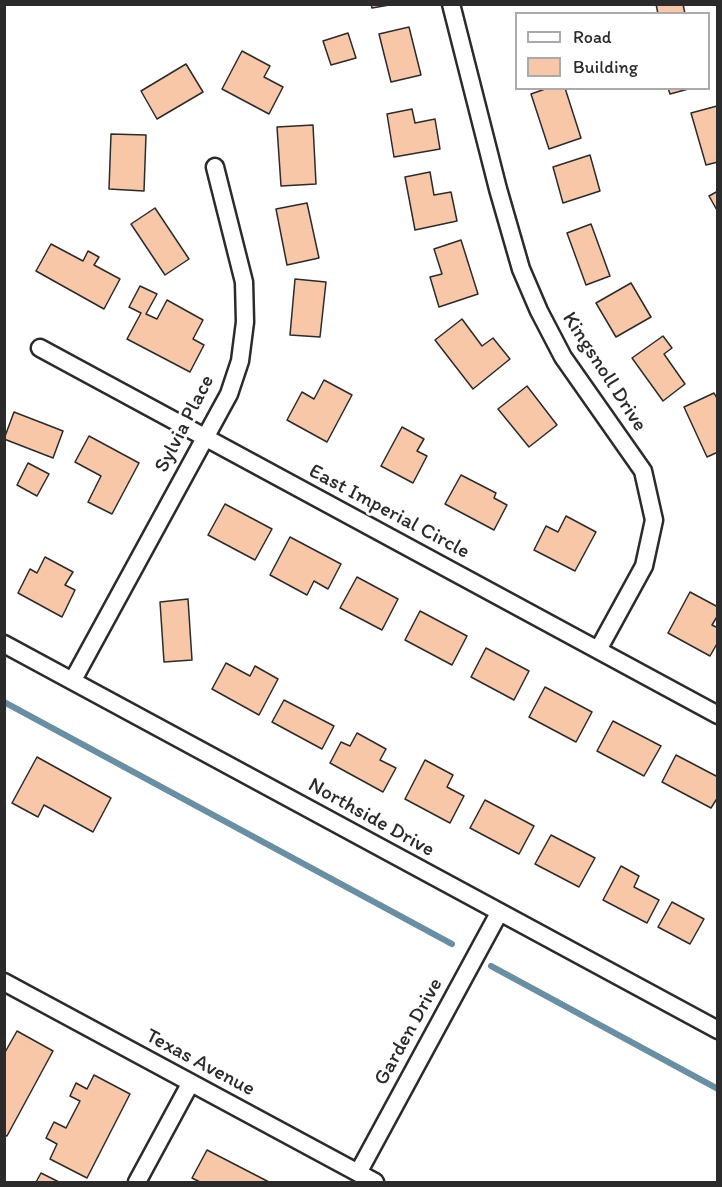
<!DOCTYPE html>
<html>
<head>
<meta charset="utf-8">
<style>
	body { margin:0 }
	#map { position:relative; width:722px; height:1187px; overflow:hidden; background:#fff; font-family:Itim,sans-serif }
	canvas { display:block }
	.frame { position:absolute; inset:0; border:6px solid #2b2b2b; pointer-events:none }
	.legend { position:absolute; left:515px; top:12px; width:195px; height:78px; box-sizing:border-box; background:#fff; border:2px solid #aaa; margin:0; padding:8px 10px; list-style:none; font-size:18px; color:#2b2b2b }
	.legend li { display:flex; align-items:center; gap:12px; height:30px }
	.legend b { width:30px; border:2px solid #aaa }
</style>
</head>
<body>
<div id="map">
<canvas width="722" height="1187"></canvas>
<div class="frame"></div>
<ul class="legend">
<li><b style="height:8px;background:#fff"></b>Road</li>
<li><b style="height:16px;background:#f7c7a7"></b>Building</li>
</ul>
</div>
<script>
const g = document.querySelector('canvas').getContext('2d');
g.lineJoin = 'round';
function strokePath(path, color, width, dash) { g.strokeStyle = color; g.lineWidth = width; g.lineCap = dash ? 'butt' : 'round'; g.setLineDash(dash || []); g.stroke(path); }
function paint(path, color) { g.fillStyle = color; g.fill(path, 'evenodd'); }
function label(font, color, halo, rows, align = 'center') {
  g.font = font + ' Itim,sans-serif'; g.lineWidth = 6; g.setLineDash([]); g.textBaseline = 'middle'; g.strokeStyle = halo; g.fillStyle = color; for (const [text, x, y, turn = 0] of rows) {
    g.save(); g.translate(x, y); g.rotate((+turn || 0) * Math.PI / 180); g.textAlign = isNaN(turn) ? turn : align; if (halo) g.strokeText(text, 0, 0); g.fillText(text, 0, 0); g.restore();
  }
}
const stream = new Path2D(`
	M4,702L452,944
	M491,966L718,1089`);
const building = new Path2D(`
	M371,4H395L372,8Z
	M656,4H683L685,14H658Z
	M409,27L421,75L391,82L379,34Z
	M348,33L356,58L331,65L323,41Z
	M242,51L270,66L264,77L283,87L269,114L222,89Z
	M186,64L203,92L157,119L141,91Z
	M548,88H565L581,138L549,149L531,94Z
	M668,88H692L670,94Z
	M717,106L718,162L706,165L691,113Z
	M412,109L415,123L435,119L440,149L394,157L387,114Z
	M313,125L316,184L281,186L277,127Z
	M111,134L146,135L144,191L109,189Z
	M590,155L600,191L563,203L553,167Z
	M430,172L434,195L451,192L457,221L415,230L405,177Z
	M718,191V212L709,196Z
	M307,203L319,258L287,265L276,209Z
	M155,208L189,259L165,275L131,224Z
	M591,224L610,276L586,285L567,233Z
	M461,240L478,294L439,307L430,277L442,274L434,249Z
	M51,244L83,261L88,251L99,257L94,265L120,279L104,309L36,271Z
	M295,279L326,282L320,337L290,335Z
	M631,283L651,317L616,337L596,303Z
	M140,286L157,294L146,314L157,319L167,300L203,320L193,339L204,345L190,372L127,339L141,313L129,307Z
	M462,319L482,346L493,338L510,359L473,389L435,340Z
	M663,336L672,348L664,354L685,384L663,401L632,358Z
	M324,380L352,395L327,442L287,420L302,392L314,399Z
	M527,386L557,425L529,447L498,409Z
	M714,393L718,400V452L707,457L684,407Z
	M14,412L63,431L53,458L4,439Z
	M402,427L424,439L417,451L427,456L413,483L381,466Z
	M89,436L139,463L112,514L88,502L101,476L75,462Z
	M28,463L49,474L37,496L17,485Z
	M461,475L496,493L494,498L507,505L494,530L445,504Z
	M225,504L272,529L255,560L208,535Z
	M566,516L596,532L575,571L534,550L546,526L558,532Z
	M290,537L341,564L328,589L314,581L307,595L270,575Z
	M45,557L73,572L65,585L75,590L62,617L18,593L30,569L37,573Z
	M357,577L398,599L382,630L340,608Z
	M690,592L718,607V615L712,625L718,628V642L710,656L668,633Z
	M188,599L192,660L164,662L160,602Z
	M420,611L467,636L452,665L405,640Z
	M486,648L529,671L514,700L471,677Z
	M226,663L250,676L255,666L278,679L259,715L212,689Z
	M545,687L592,712L576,742L529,717Z
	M284,700L334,726L322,749L272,722Z
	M613,721L661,746L644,776L597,751Z
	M357,733L386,749L380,760L396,768L383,792L330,763L341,742L350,746Z
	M676,755L718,777V797L711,808L662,782Z
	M37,757L111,798L93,832L44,805L38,817L12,803Z
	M425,760L453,775L447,787L464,796L450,823L405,799Z
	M485,800L534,826L519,854L470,828Z
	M551,835L595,858L579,887L535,864Z
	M621,866L639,876L634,887L659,900L647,923L603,900Z
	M672,902L704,919L690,944L658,927Z
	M17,1031L53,1051L7,1136L4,1135V1054Z
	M94,1075L130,1094L87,1178L50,1159L57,1144L46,1138L54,1122L66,1128L80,1101L70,1096L76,1083L87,1089Z
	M207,1150L269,1182H200L192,1178Z
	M41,1173L59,1182H36Z`);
const street = new Path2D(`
	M451,4L498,189L521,269L539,311L563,357L643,471L654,520L644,566L598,650
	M40,348L718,715
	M4,644L718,1030
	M73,680L229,394L240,361L245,322L244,282L215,167
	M4,982L375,1182
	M358,1173L499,913
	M137,1182L190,1084`);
const streetNames = [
	["Kingsnoll Drive",604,372,57],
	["Sylvia Place",185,424,-63],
	["East Imperial Circle",389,512,28],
	["Northside Drive",371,818,29],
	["Garden Drive",409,1032,-61],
	["Texas Avenue",200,1063,28]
];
strokePath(stream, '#698fa4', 6);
paint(building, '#f7c7a7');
strokePath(building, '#2b2b2b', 1.5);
strokePath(street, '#2b2b2b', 21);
strokePath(street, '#fff', 16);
label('21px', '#2b2b2b', '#fff', streetNames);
</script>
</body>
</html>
